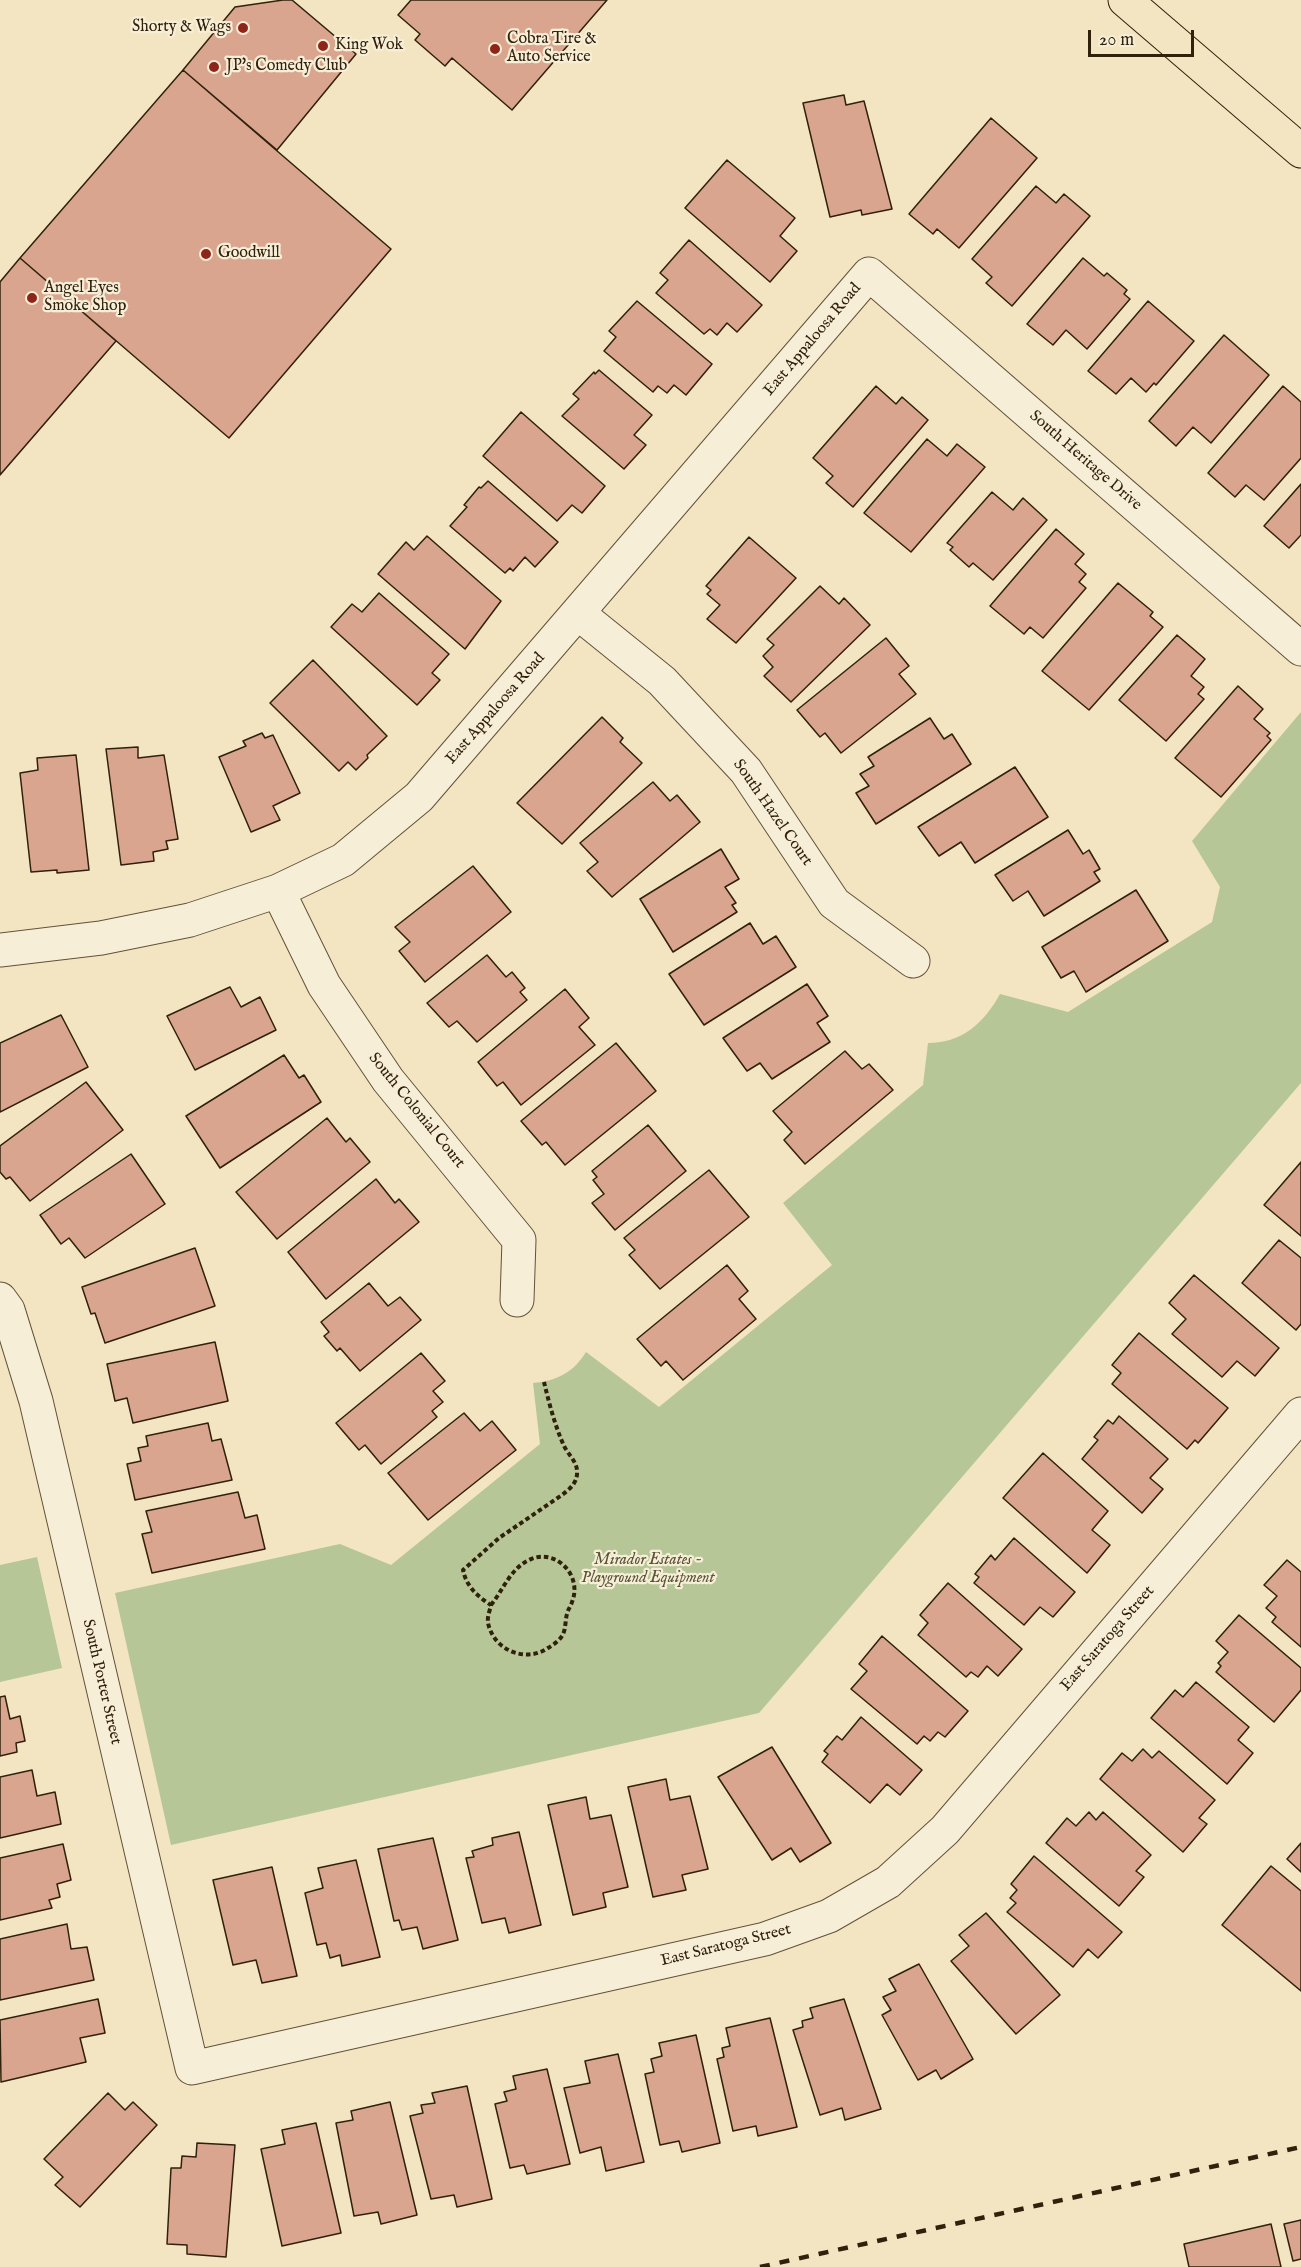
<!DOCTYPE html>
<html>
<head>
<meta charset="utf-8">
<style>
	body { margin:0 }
	#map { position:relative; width:1301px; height:2267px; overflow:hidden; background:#f3e5c1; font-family:"IM FELL English",serif }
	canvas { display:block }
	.scale { position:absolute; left:1088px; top:30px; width:106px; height:27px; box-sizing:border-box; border:3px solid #30210c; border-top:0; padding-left:8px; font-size:18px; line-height:21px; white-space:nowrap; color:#30210c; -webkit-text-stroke:4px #f7eed7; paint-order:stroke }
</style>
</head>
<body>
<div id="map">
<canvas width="1301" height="2267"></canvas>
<div class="scale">20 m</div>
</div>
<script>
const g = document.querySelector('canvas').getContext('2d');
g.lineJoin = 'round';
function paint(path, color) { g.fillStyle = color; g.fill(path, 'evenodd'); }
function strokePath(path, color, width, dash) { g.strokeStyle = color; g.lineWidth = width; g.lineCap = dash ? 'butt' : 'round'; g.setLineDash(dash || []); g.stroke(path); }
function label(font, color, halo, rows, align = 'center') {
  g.font = font + ' "IM FELL English",serif'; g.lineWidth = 4.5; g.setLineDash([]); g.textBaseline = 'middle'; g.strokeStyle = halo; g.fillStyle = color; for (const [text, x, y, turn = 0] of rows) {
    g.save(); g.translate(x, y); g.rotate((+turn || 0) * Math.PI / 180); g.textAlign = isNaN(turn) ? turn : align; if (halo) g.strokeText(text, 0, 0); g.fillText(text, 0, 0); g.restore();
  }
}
const green = new Path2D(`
	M1301,712V1083L759,1713L171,1845L115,1593L340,1544L391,1565L540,1444L533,1383C557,1381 574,1372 586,1352L659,1407L832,1265L783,1203L923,1085L928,1043C962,1043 984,1023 1000,994L1068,1012L1212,922L1220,887L1192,841Z
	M37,1557L62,1668L0,1682V1565Z`);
const building = new Path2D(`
	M283,0H292L356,54L277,150L183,70L235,7Z
	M411,0H607L512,110L452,58L445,66L415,40L420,34L398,15Z
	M183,70L391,249L229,438L20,258Z
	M844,95L846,105L864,101L892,209L862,215L861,210L830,217L803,103Z
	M991,118L1037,158L959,248L937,229L933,234L909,214Z
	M727,160L795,218L780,236L797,251L770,282L685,208Z
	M1036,186L1056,203L1064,194L1090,216L1012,306L986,283L992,277L972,259Z
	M689,240L762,305L737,332L727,323L717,335L710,329L704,334L656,293L668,280L660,273Z
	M20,258L116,341L0,475V282Z
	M1083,258L1104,276L1107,273L1127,290L1124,294L1130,299L1087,349L1066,330L1053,345L1027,324Z
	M637,301L712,364L686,395L674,385L667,393L658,386L653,392L604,351L616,337L609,331Z
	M1148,301L1194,341L1156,385L1154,383L1146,392L1131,378L1116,394L1088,371Z
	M1224,335L1269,375L1211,443L1193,427L1176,446L1149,421Z
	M599,370L652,415L634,435L646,445L624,469L562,416L579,399L573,394L594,372L595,374Z
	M876,386L896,404L902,397L928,420L853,507L826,483L833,476L813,458Z
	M1283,386L1301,402V458L1264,500L1246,485L1235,497L1208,473Z
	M521,412L605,486L582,513L572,505L557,521L483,456Z
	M927,439L947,456L957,444L985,467L911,552L864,513Z
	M488,481L558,542L535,567L525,557L513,571L510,568L505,573L450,526L467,507L464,505L479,487L481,488Z
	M1301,484V535L1289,548L1264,526Z
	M992,492L1013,510L1023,498L1047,520L993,580L973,563L969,567L950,550L953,547L947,543Z
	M1056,529L1084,554L1075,564L1086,574L1079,582L1086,588L1043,638L1030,627L1024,634L990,606Z
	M427,536L501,601L465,649L378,574L406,542L414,550Z
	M749,537L796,578L736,643L707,619L720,605L707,594L711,590L706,586Z
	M1118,583L1153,612L1150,616L1163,627L1089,710L1042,671Z
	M820,586L839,604L844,598L870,625L791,702L764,676L773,667L763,656L774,645L767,639Z
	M379,593L449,654L432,673L440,680L417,705L331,627L352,604L362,612Z
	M1177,635L1205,659L1191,676L1204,687L1198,694L1204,699L1166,741L1119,700Z
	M886,638L909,666L899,674L916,694L841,753L825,733L820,737L797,710Z
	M313,660L387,736L367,755L368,758L356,770L348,762L339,771L270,703Z
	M1238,686L1263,709L1254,719L1270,733L1267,736L1271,740L1221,797L1175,758Z
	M602,717L623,738L620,742L642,763L562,844L517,803Z
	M930,718L944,739L952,734L971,764L876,824L856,793L869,786L860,774L874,766L868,757Z
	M262,733L265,738L273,735L300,793L273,806L280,820L251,832L219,757L246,746L243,741Z
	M138,747V758L164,755L178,839L166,841L168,849L153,852L154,861L121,865L106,749Z
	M76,755L89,870L57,873V870L31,872L20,773L38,770L37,758Z
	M1015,767L1048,817L975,863L961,842L939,856L918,827Z
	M653,782L670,801L677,795L700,822L612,897L587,871L598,862L580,843Z
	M1068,830L1083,854L1089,850L1100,869L1094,872L1100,881L1044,916L1028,891L1013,901L995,875Z
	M721,849L739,879L725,887L736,903L732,905L737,912L673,952L640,899Z
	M473,866L511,912L425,982L399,951L410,942L395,927Z
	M1136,890L1168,941L1086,992L1074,971L1061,978L1042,947Z
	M750,923L763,944L776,936L796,967L704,1025L669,974Z
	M487,955L506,977L512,972L525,988L520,992L527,1000L477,1042L457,1021L449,1027L427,1003Z
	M807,984L828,1016L817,1023L830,1042L772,1079L760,1063L747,1071L723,1038Z
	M230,987L241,1007L260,997L276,1030L195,1070L167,1016Z
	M565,989L589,1018L579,1027L595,1045L521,1105L503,1082L497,1086L478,1062Z
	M61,1015L88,1067L0,1112V1043Z
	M616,1043L656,1091L565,1165L546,1142L542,1145L521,1121Z
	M845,1051L862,1069L869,1064L893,1090L805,1164L784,1140L792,1132L773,1111Z
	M284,1055L299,1078L304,1075L321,1102L220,1168L186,1116Z
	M86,1082L123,1130L30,1201L10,1177L6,1179L0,1172V1146Z
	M327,1118L346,1142L350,1138L370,1162L277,1239L236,1192Z
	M648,1125L686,1171L615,1230L592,1203L604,1194L593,1180L597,1177L592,1171Z
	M131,1154L165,1204L85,1258L69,1238L61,1244L40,1215Z
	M1301,1162V1236L1264,1205Z
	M709,1170L749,1217L660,1289L629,1255L635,1250L624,1238Z
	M376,1179L395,1203L399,1199L419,1222L326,1299L288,1252Z
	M1279,1240L1301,1258V1324L1296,1330L1242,1283Z
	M195,1248L215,1306L105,1343L95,1313L91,1314L82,1287Z
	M727,1265L748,1291L739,1299L756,1319L683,1380L666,1361L661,1366L637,1339Z
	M1194,1275L1279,1348L1255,1376L1237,1361L1222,1377L1172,1334L1186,1319L1169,1303Z
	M369,1283L388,1306L400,1297L421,1320L360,1371L340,1348L337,1351L324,1336L329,1332L321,1322Z
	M1139,1333L1228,1408L1198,1443L1195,1440L1187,1449L1112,1384L1121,1373L1112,1365Z
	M215,1342L228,1401L133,1423L127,1398L115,1401L107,1364Z
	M421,1353L445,1381L433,1391L443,1402L432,1411L437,1417L381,1464L365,1445L359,1450L336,1423Z
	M464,1413L480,1431L492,1421L516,1450L428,1520L388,1473Z
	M1119,1416L1168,1459L1150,1478L1163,1489L1142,1513L1082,1459L1098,1440L1094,1437L1108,1420L1113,1424Z
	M208,1423L212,1441L221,1439L232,1480L135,1500L127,1464L141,1461L138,1448L148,1446L146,1436Z
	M1043,1453L1108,1511L1092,1530L1110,1545L1087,1573L1003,1498Z
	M238,1492L245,1518L257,1515L265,1549L152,1573L142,1534L152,1532L146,1511Z
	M1014,1538L1075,1592L1053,1617L1040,1607L1024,1625L974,1583L979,1577L975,1574L991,1555L995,1560Z
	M1287,1560L1301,1572V1647L1272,1622L1276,1617L1266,1608L1277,1596L1264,1585Z
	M948,1583L1022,1649L998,1676L987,1666L978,1677L971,1672L966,1677L918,1635L928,1623L920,1615Z
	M1239,1615L1301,1668V1690L1274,1722L1216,1672L1221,1666L1218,1663L1228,1652L1216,1641Z
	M882,1636L968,1711L945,1737L938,1732L930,1741L924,1736L917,1744L851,1689L867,1671L859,1664Z
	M1196,1682L1249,1727L1238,1740L1253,1753L1227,1784L1151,1718L1175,1690L1183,1697Z
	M5,1696L10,1719L20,1716L25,1741L16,1743L17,1752L0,1756V1697Z
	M861,1717L922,1770L900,1795L887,1784L870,1803L822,1762L828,1754L824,1751L837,1736L842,1740Z
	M772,1747L831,1843L800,1862L791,1848L772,1860L718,1777Z
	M1143,1749L1152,1758L1159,1751L1215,1800L1199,1818L1207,1824L1183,1852L1100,1779L1122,1753L1132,1761Z
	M32,1770L37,1796L55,1792L61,1824L0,1838V1777Z
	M666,1779L670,1800L690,1796L708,1869L682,1875L686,1890L653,1897L628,1787Z
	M586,1797L590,1819L611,1815L628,1887L603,1893L606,1907L573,1915L548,1805Z
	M1089,1812L1096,1820L1103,1812L1151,1855L1136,1871L1144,1877L1119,1906L1046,1843L1067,1818L1076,1826Z
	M519,1832L541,1925L509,1933L505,1918L482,1923L466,1858L474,1857L472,1851L493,1845L492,1838Z
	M433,1838L458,1940L423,1949L417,1927L402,1930L399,1920L394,1921L378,1849Z
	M1301,1843V1872L1287,1859Z
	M63,1844L71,1880L57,1884L60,1897L49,1900L52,1908L0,1920V1858Z
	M1034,1856L1122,1932L1098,1958L1088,1949L1073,1967L1007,1912L1016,1903L1010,1898L1017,1890L1011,1884Z
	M356,1860L380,1957L342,1966L340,1955L330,1958L326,1943L317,1945L305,1893L323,1888L318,1868Z
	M1271,1866L1301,1891V1991L1222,1925Z
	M272,1867L297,1976L262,1983L256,1960L233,1965L213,1880Z
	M986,1913L1060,1995L1016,2034L951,1961L969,1946L959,1935Z
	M67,1924L71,1949L87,1947L94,1980L0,2000V1939Z
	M919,1964L973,2059L941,2079L936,2070L918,2080L882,2015L891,2010L883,1997L896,1991L889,1979Z
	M98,1999L105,2033L80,2038L86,2062L1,2082L0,2020Z
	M844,1999L881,2109L845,2120L842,2108L820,2115L793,2030L803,2027L802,2021L813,2018L810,2008Z
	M770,2018L797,2127L758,2136L756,2126L733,2131L717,2059L724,2057L722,2048L730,2046L726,2028Z
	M696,2035L720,2143L682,2152L679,2141L660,2145L645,2074L654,2072L651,2059L662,2056L659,2043Z
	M618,2054L644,2162L606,2171L601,2147L580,2153L564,2088L590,2083L585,2061Z
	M547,2069L570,2164L527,2174L524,2165L510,2168L495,2104L507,2101L504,2092L516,2089L513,2076Z
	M467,2086L492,2199L457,2207L454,2195L431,2199L410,2116L423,2113L421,2105L435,2103L432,2093Z
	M108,2093L125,2110L133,2102L157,2125L80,2207L55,2185L63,2177L44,2159Z
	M390,2102L417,2215L381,2224L378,2212L354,2216L336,2123L353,2120L351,2111Z
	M316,2123L341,2233L282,2246L261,2149L285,2144L282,2130Z
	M197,2143L235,2145L226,2257L187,2254V2245L167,2244L171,2168H181L182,2156L196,2157Z
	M1301,2220V2259L1293,2261L1284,2224Z
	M1271,2224L1281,2267H1189L1184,2244Z`);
const path = new Path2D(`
	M491,1605C503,1590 511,1568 529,1560C555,1547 583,1575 572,1602C571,1606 568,1609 567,1614C565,1621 566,1630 562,1636C559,1641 553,1645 548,1648C526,1663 494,1651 488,1623C487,1617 490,1610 491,1605C478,1597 466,1586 463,1570L499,1538L562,1495C570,1489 578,1482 577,1471C577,1462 568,1454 564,1446C555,1426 549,1403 544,1382`);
const minor = new Path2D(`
	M579,614L662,681L746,771L834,903L913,961
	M278,891L324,985L388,1080L519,1240L517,1300
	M0,950L101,938L190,920L278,891L343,860L419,797L869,274L1301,649
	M0,1299L8,1310L36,1401L192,2068L765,1939L829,1916L888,1882L945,1830L1301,1414`);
const major = new Path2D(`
	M1125,0L1301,151`);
const rail = new Path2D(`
	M760,2267L1301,2147`);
const markers = [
	[243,28,6,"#8f2418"],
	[323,46,6,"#8f2418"],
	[495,49,6,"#8f2418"],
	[214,67,6,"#8f2418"],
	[206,254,6,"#8f2418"],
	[32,298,6,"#8f2418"]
];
const poiNames = [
	["Shorty & Wags",231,28,"right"],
	["Cobra Tire &",507,40],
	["Auto Service",507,58],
	["King Wok",335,46],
	["JP's Comedy Club",226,67],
	["Goodwill",218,254],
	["Angel Eyes",44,289],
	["Smoke Shop",44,307]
];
const streetNames = [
	["East Appaloosa Road",813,340,-50],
	["South Heritage Drive",1085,461,41],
	["East Appaloosa Road",496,709,-49],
	["South Hazel Court",772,813,55],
	["South Colonial Court",416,1111,51],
	["East Saratoga Street",1108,1639,-49],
	["South Porter Street",101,1682,77],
	["East Saratoga Street",726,1946,-14]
];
const parkNames = [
	["Mirador Estates -",648,1561],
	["Playground Equipment",648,1579]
];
paint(green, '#b6c697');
paint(building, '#daa58e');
strokePath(building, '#30210c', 1.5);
strokePath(minor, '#615239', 35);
strokePath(major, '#30210c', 35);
strokePath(path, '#30210c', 4, [4.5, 3]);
strokePath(minor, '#f7eed7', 33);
strokePath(major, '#f3e5c1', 33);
strokePath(rail, '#30210c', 4.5, [10, 10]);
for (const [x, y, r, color] of markers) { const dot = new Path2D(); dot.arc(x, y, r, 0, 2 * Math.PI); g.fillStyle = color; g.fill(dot); strokePath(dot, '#f7eed7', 2); }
label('16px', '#30210c', '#f7eed7', poiNames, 'left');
label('16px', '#30210c', '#f7eed7', streetNames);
label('italic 16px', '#585336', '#f7eed7', parkNames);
</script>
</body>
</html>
